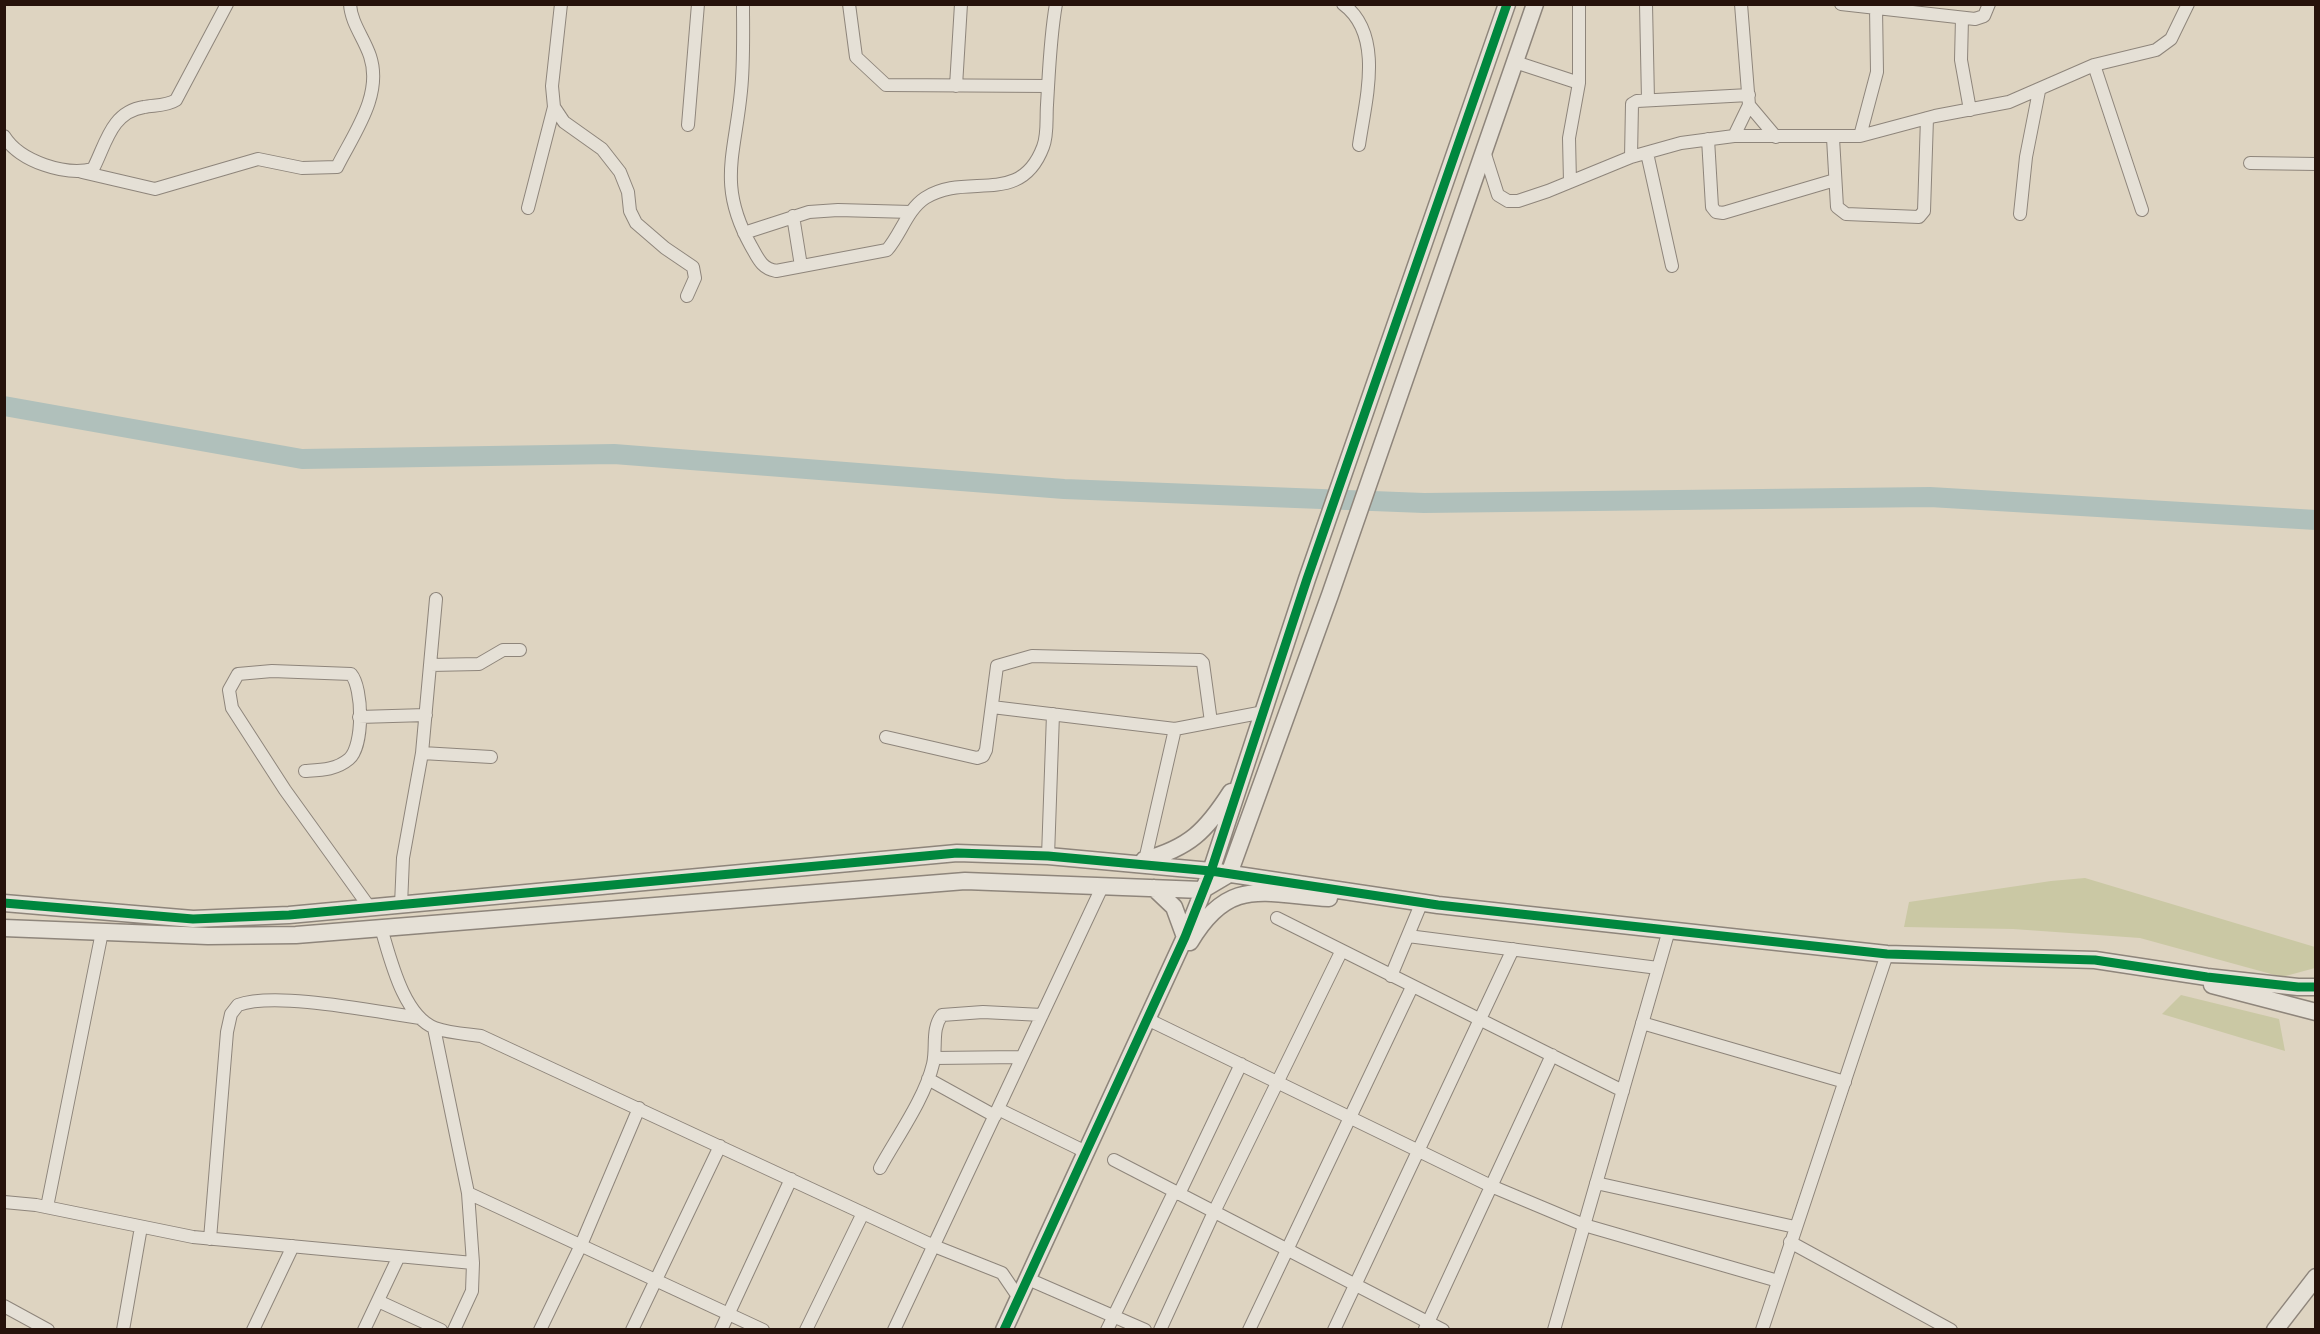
<!DOCTYPE html>
<html>
<head>
<meta charset="utf-8">
<style>
	body { margin:0 }
	#map { position:relative; width:2320px; height:1334px; overflow:hidden; background:#ded4c1; font-family:"Gentium Book Plus",serif }
	canvas { display:block }
	.frame { position:absolute; inset:0; border:6px solid #26120b; pointer-events:none }
</style>
</head>
<body>
<div id="map">
<canvas width="2320" height="1334"></canvas>
<div class="frame"></div>
</div>
<script>
const g = document.querySelector('canvas').getContext('2d');
g.lineJoin = 'round';
function paint(path, color) { g.fillStyle = color; g.fill(path, 'evenodd'); }
function strokePath(path, color, width, dash) { g.strokeStyle = color; g.lineWidth = width; g.lineCap = dash ? 'butt' : 'round'; g.setLineDash(dash || []); g.stroke(path); }
const green = new Path2D(`
	M2085,878L2315,947V968L2282,977L2140,938L2013,929L1904,927L1909,902L2051,881Z
	M2181,995L2279,1019L2285,1051L2162,1014Z`);
const river = new Path2D(`
	M4,406L302,459L614,454L1064,489L1424,503L1930,497L2316,520`);
const minor = new Path2D(`
	M561,4L552,86L554,107L564,122L602,149L620,172L628,192L630,211L636,223L665,248L693,267L695,278L687,296
	M743,4C743,33 744,63 741,91C735,155 717,185 751,246C758,258 761,268 776,271L887,250C901,234 907,210 925,198C967,171 1020,208 1043,147C1048,135 1046,118 1047,105C1049,72 1050,38 1056,4
	M849,4L856,57L886,85L1048,86
	M1343,4C1385,35 1365,102 1359,145
	M1646,4L1648,100
	M1841,4L1975,19L1984,16L1989,4
	M1962,18L1961,60L1970,110
	M1515,62L1579,83
	M2094,65L2142,210
	M956,86L961,4
	M1749,105L1776,137
	M688,125L698,4
	M4,136C20,162 66,176 93,169C106,144 111,112 144,107C154,105 167,106 176,100L227,4
	M1734,136L1749,105L1741,4
	M1860,136L1877,72L1876,8
	M1833,138L1837,207L1846,214L1919,217L1924,211L1927,118
	M1708,139L1712,207L1716,212L1723,213L1835,180
	M1484,151L1498,195L1508,201H1518L1548,191L1631,157L1681,143L1734,136H1860L1935,116L2009,102L2094,65L2156,50L2171,39L2188,4
	M1647,153L1672,266
	M1631,157L1632,104L1637,101L1749,95
	M2250,163L2316,164
	M82,172L155,189L258,159L302,168L337,167C354,133 383,95 370,56C364,38 351,23 350,4
	M1570,182L1569,138L1579,83V4
	M528,208L554,107
	M2020,214L2026,157L2039,91
	M793,216L801,266
	M744,233L809,212L838,210L911,212
	M430,665L479,664L503,650H520
	M992,707L1175,729
	M359,717L426,715
	M886,737L977,758L983,756L986,750L997,666L1032,656L1200,660L1203,663L1211,722
	M422,753L491,757
	M305,771C321,770 336,770 349,759C364,746 363,688 351,674L272,671L238,674L229,690L232,708L285,790L370,908
	M1048,856L1053,714
	M1145,860L1175,729L1264,712
	M401,905L403,858L422,753L436,599
	M1277,918L1623,1091
	M381,928C390,957 403,1016 435,1028C449,1033 466,1034 481,1036L934,1246L1002,1273L1019,1298
	M1408,936L1658,968
	M1391,976L1421,904
	M1147,1019L1491,1186L1584,1225L1778,1281
	M1642,1023L1845,1082
	M434,1028L468,1193L473,1263L472,1291L454,1330
	M934,1058L1022,1057
	M928,1079L995,1116
	M998,1109L1086,1152
	M1114,1160L1443,1330
	M880,1168C897,1137 925,1098 933,1064C937,1047 931,1029 942,1015L983,1012L1042,1015
	M1596,1183L1795,1227
	M468,1193L763,1330
	M1179,1194L1241,1064
	M4,1202L36,1205L193,1237L473,1263
	M47,1207L102,932
	M210,1239L227,1032L231,1014L238,1005C276,991 377,1012 420,1018
	M1790,1242L1951,1330
	M1028,1279L1145,1330
	M378,1301L441,1330
	M4,1306L48,1330
	M1425,1329L1552,1055
	M123,1330L141,1227
	M253,1330L293,1246
	M364,1330L399,1256
	M540,1330L581,1245L639,1108
	M632,1330L720,1146
	M721,1330L791,1179
	M806,1330L863,1213
	M894,1330L1103,885
	M1107,1330L1174,1192
	M1160,1330L1214,1212L1341,952
	M1249,1330L1412,987
	M1334,1330L1513,949
	M1554,1330L1669,930
	M1762,1330L1887,954`);
const tertiary = new Path2D(`
	M1144,860C1189,848 1206,831 1231,792
	M1154,888L1174,907L1185,937
	M4,903L193,919L289,915L957,853L1048,856L1211,871L1438,905L1887,954L2095,960L2207,977L2298,987H2316
	M4,928L208,936L296,935L965,881L1202,890L1229,874L1330,595L1535,4
	M1190,942C1229,876 1263,894 1329,898
	M2212,985L2316,1012
	M1004,1330L1185,937L1211,871L1307,579L1507,4
	M2275,1330L2316,1277`);
const cycleway = new Path2D(`
	M4,903L193,919L289,915L957,853L1048,856L1211,871L1438,905L1887,954L2095,960L2207,977L2298,987H2316
	M1004,1330L1185,937L1211,871L1307,579L1507,4`);
paint(green, '#cac8a4');
strokePath(river, '#b0c0bb', 20);
strokePath(minor, '#8e857b', 14);
strokePath(tertiary, '#8e857b', 19);
strokePath(minor, '#e5e0d6', 12);
strokePath(tertiary, '#e5e0d6', 16);
strokePath(cycleway, '#00873e', 9);
</script>
</body>
</html>
